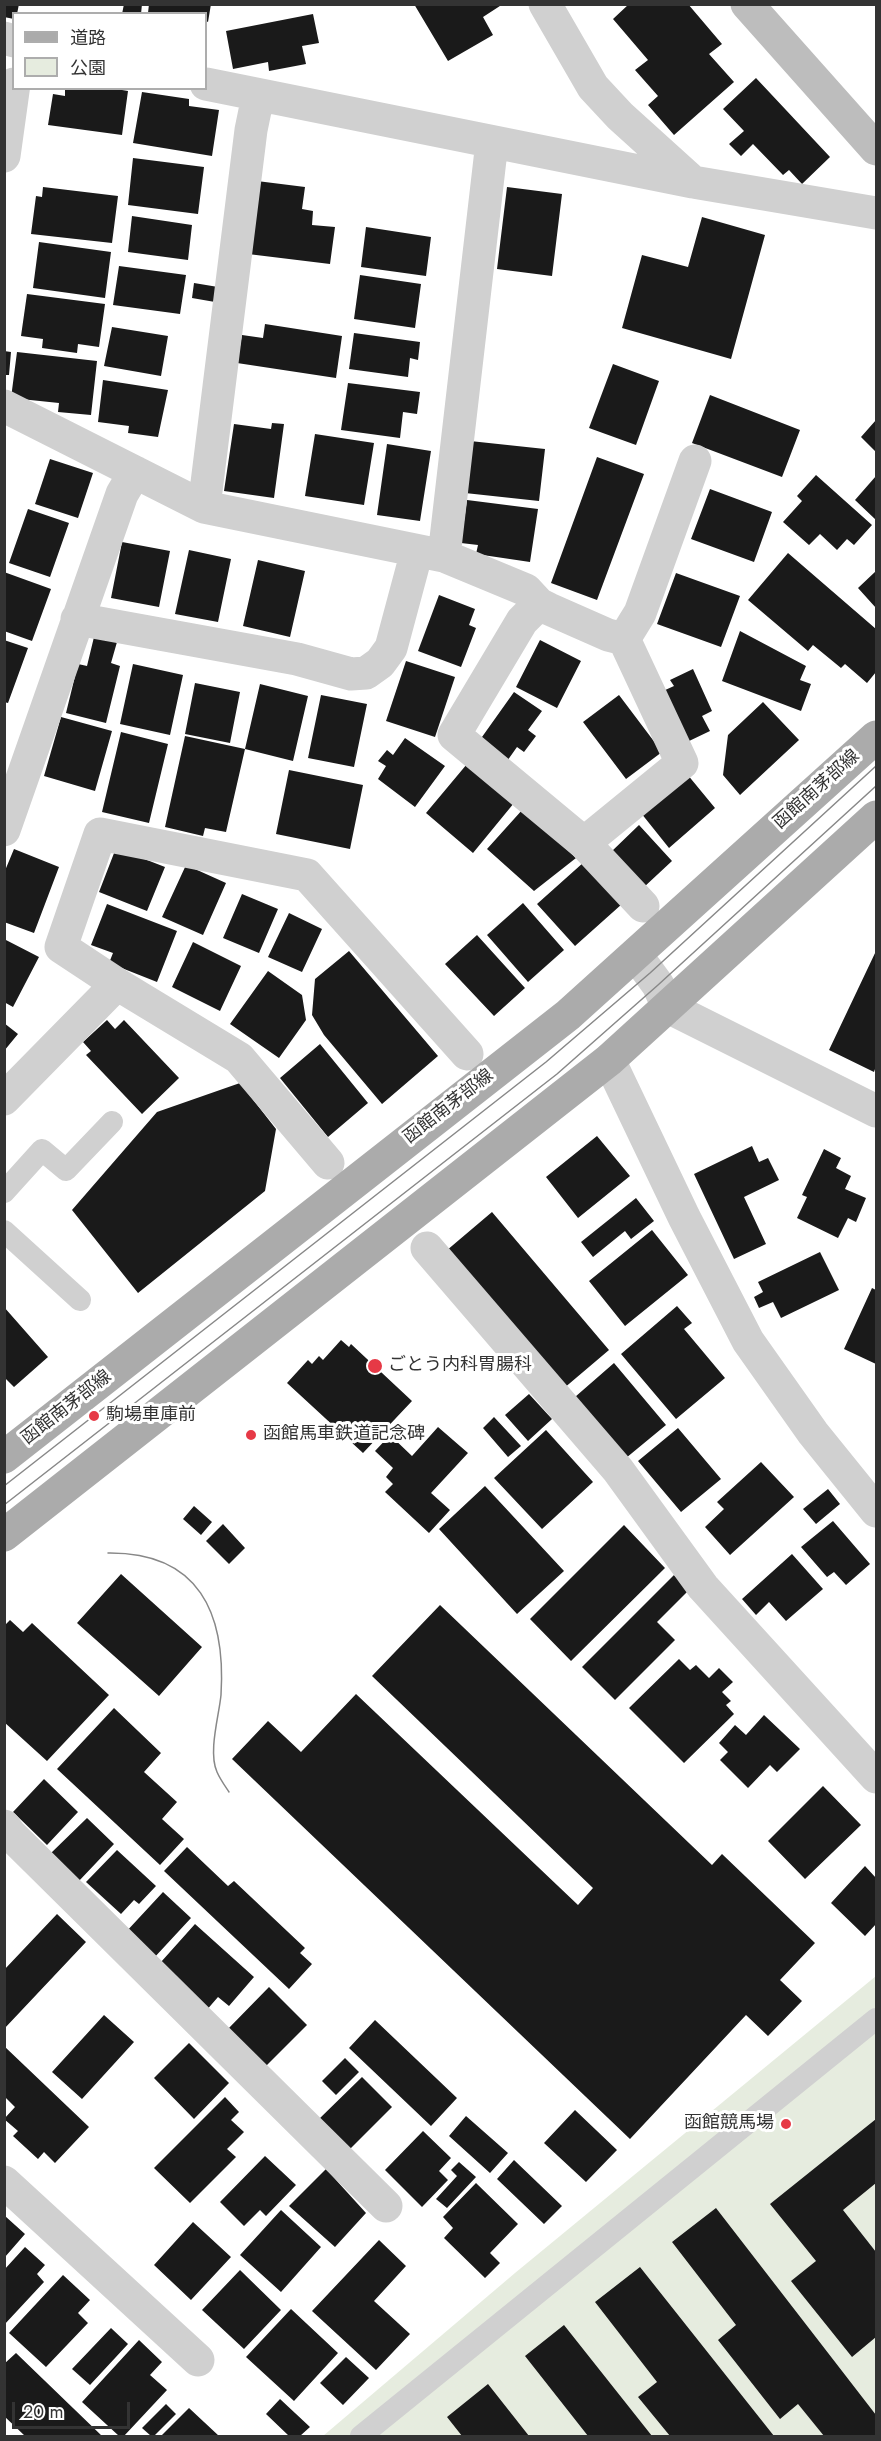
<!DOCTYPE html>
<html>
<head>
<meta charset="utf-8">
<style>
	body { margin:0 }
	#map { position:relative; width:881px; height:2441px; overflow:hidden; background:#fff; font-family:Jost,"Noto Sans JP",sans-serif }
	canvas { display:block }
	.frame { position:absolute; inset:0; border:6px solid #333; pointer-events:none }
	.legend { position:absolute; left:12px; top:12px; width:195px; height:78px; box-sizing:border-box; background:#fff; border:2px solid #adadad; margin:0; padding:8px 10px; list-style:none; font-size:18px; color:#333 }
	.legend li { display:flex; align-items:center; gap:12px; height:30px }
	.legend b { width:30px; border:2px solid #adadad }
	.scale { position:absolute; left:12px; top:2402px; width:118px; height:27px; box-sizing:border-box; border:3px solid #333; border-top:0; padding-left:8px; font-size:18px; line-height:21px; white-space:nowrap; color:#333; -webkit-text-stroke:4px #fff; paint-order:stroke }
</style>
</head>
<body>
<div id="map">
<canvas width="881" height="2441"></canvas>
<div class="frame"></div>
<ul class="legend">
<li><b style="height:8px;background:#ababab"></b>道路</li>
<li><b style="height:16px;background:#e6ecdf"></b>公園</li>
</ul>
<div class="scale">20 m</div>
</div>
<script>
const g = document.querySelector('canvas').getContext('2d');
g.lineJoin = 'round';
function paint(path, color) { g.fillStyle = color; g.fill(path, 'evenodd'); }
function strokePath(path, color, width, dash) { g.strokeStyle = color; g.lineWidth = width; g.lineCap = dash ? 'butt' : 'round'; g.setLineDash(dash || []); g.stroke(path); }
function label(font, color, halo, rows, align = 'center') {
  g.font = font + ' Jost,"Noto Sans JP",sans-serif'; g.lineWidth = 6; g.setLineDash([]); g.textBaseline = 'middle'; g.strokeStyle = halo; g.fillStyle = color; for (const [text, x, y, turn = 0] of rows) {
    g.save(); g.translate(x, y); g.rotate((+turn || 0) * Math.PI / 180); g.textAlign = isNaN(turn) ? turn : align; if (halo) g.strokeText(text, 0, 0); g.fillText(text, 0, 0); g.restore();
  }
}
const green = new Path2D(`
	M876,1976V2436H323L515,2273Z`);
const building = new Path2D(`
	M4,4H19L17,14H14V19L4,17Z
	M124,4H142L141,14H122Z
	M149,4H211L208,22L206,21V14L148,13Z
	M414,4H503L483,17L493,35L448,61Z
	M629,4H688L722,44L709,54L734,82L674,135L648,105L658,96L635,70L648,60L613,19Z
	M313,14L319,43L302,46L306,64L269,71L268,62L233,69L226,31Z
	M756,78L830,157L802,184L789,170L783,175L753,144L741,156L729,144L744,131L723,109Z
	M65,88H110L128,91L122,135L48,125L53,94L65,96Z
	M142,92L189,99V106L219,110L212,156L133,143Z
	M133,158L204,167L198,214L128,205Z
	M257,181L305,187L302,209L313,211L312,225L335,227L330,264L248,254Z
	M43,187L118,196L112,243L31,234L36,196L42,197Z
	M507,187L562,194L552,276L497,269Z
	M132,216L192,225L188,260L128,252Z
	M702,217L765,235L731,359L622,328L642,255L688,267Z
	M366,227L431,237L426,276L361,267Z
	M39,242L111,252L105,298L33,288Z
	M119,266L186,275L180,314L113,305Z
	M360,275L421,284L415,328L354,319Z
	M194,283L218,287L215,302L192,298Z
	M27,294L105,304L99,347L78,344L77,353L42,348L43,339L21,336Z
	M265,324L342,336L336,378L237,363L242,335L263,338Z
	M112,327L168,336L161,376L104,366Z
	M354,333L420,342L418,360L410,358L408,377L349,369Z
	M4,351L11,352L9,375H4Z
	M17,352L97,361L91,415L58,412L59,403L11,398Z
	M613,364L659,381L636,445L589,428Z
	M103,380L168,390L158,437L128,433L129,426L98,422Z
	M348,383L420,392L417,414L403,412L400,438L341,430Z
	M710,395L800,430L782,477L692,443Z
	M876,420V452L861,437Z
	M272,423L284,424L274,498L224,491L234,424L271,429Z
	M315,434L374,443L364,505L305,496Z
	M470,441L545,449L539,501L465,493Z
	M387,444L431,451L420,521L377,515Z
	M597,457L644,474L597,600L551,583Z
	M50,459L93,473L78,518L35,504Z
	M816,475L872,525L854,545L847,539L837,550L820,534L809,545L783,522L802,501L797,496Z
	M876,476V520L855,500Z
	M710,489L772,512L754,562L691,539Z
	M467,500L538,509L530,562L476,554L478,545L461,543Z
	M28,509L69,523L50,577L9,563Z
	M122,542L170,551L159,607L111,598Z
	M189,550L231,559L218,622L175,614Z
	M788,553L876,629V672L867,683L845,664L841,668L813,645L808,651L748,600Z
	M258,560L305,571L290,637L243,626Z
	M876,571V608L858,588Z
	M4,572L51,589L32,641L4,631Z
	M676,573L740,596L721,647L657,624Z
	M439,595L475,609L469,625L476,628L461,667L418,651Z
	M740,631L806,666L800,680L811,684L801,711L722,681Z
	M94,637L117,642L111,663L120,666L106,723L66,713L78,664L87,666Z
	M4,640L28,648L8,703L4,702Z
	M540,640L581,661L557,708L516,687Z
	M406,661L455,677L435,737L386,721Z
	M133,664L183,675L170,735L120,724Z
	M693,669L712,711L702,716L710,731L687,742L663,691L674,686L670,680Z
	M195,683L240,692L230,743L185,734Z
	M260,684L308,696L293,761L245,749L226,832L205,828L203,836L165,827L185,736L245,749Z
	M514,692L542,711L528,730L536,736L524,752L517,747L505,764L477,744Z
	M321,695L367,704L354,767L308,758Z
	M619,695L662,752L626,779L583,722Z
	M763,702L799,740L740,795L723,775L728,735Z
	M61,717L112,731L95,791L44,776Z
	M121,732L168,744L149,823L102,812Z
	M405,738L445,766L415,807L378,779L386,766L378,761L387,750L393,755Z
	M467,764L514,803L473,853L426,813Z
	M289,770L363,785L350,849L276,834Z
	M687,774L715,808L669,848L641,813Z
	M523,809L576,858L534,891L487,849Z
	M639,825L672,861L643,888L611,852Z
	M116,848L165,867L147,911L99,892Z
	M14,849L59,867L34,933L4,922V873Z
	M584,862L622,904L575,946L537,904Z
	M186,865L226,883L203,935L162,917Z
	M242,894L278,909L259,953L223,938Z
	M523,903L564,950L528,982L487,935Z
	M107,904L177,931L157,982L109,963L113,953L91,945Z
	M289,913L322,929L302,972L268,957Z
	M477,935L525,988L494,1016L445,964Z
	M4,939L39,957L13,1007L4,1002Z
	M193,942L241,966L220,1011L172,987Z
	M349,951L438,1056L382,1104L324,1035L312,1015L315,979Z
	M876,951V1066L874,1072L829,1050Z
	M268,971L302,995L306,1020L279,1058L230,1024Z
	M107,1020L115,1029L124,1020L179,1078L142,1114L86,1055L91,1051L83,1042Z
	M4,1023L18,1034L4,1051Z
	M320,1044L368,1103L328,1137L280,1078Z
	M240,1083L276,1129L265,1191L138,1293L72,1210L157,1112Z
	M597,1136L630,1176L578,1218L546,1177Z
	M752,1146L759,1162L768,1158L779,1180L744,1197L766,1244L734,1259L694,1174Z
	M824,1149L841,1158L836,1168L851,1176L845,1189L866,1198L856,1222L848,1218L838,1238L797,1218L807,1197L802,1195Z
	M636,1198L654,1221L631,1239L625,1231L593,1257L581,1242Z
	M492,1212L609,1350L563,1389L446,1251Z
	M652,1230L688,1275L625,1326L589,1281Z
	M820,1252L839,1290L781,1318L773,1302L759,1308L754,1297L763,1292L758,1282Z
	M872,1288L876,1290V1364L844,1349Z
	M677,1306L692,1323L684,1329L725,1378L676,1419L621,1354Z
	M4,1307L48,1357L14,1387L4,1377Z
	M341,1340L349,1347L351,1344L412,1401L363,1453L287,1383L308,1360L312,1364L319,1356L323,1360Z
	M614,1363L666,1425L626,1458L575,1397Z
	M529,1394L552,1419L528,1441L505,1415Z
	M494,1417L521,1446L508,1457L483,1428Z
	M438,1427L468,1453L431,1493L450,1510L429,1533L385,1492L393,1484L386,1477L393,1468L375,1451L390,1435L412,1456Z
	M678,1428L721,1479L681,1512L638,1461Z
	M546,1430L593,1482L542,1529L494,1478Z
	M761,1462L794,1497L730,1555L705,1527L724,1509L717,1502Z
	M485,1486L564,1571L517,1614L439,1529Z
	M828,1489L840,1504L816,1524L803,1509Z
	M194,1506L212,1522L201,1535L183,1519Z
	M833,1521L870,1564L846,1585L834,1572L827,1577L801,1547Z
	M223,1524L245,1548L229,1564L206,1541Z
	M624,1525L665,1568L571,1661L530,1619Z
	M792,1554L823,1589L786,1621L769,1602L756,1615L742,1599Z
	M121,1574L202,1647L159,1696L77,1623Z
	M674,1575L689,1590L657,1622L675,1640L615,1700L582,1667Z
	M440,1605L712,1865L722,1854L815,1943L780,1980L802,2001L768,2036L746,2015L630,2139L232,1759L268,1721L301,1752L356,1694L578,1905L593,1888L372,1676Z
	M10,1620L23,1632L32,1623L109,1695L47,1761L4,1722V1626Z
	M679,1659L690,1670L696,1665L709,1678L719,1668L733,1682L722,1692L731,1701L726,1705L734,1714L684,1763L629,1708Z
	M114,1708L161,1753L144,1772L177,1802L162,1819L184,1839L160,1865L57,1769Z
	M764,1715L800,1749L777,1772L770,1765L748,1788L720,1760L728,1752L719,1743L735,1725L746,1735Z
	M44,1779L78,1812L47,1845L13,1812Z
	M823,1786L861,1825L805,1879L768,1841Z
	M87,1818L114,1844L78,1882L50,1854Z
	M187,1847L228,1886L234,1881L305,1948L300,1953L312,1964L289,1989L164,1871Z
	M117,1850L156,1886L139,1904L134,1900L121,1914L86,1882Z
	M865,1866L876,1878V1924L865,1936L831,1903Z
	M163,1892L191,1918L153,1959L125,1933Z
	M57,1914L86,1942L4,2029V1970Z
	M195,1924L254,1977L229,2006L218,1997L205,2012L161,1962Z
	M269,1987L307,2025L264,2068L226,2031Z
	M104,2015L134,2042L82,2099L52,2072Z
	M375,2020L457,2098L431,2126L349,2048Z
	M189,2043L229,2083L194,2119L154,2078Z
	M4,2046L89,2127L55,2163L44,2152L38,2159L13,2136L18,2131L4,2119L15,2107L4,2096Z
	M345,2058L359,2072L336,2095L322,2081Z
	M362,2077L392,2107L348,2151L318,2120Z
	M225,2097L239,2112L231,2120L244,2132L227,2149L236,2157L190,2203L154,2168Z
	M575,2110L617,2150L586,2182L544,2143Z
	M466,2116L508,2153L490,2173L449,2136Z
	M876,2119V2183L843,2210L876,2252V2337L852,2357L791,2281L816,2261L770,2204Z
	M423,2131L451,2158L439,2171L448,2180L422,2207L385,2170Z
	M265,2156L296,2185L266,2216L260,2210L244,2226L220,2202Z
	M514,2160L562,2206L544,2224L497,2179Z
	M459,2162L476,2177L447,2208L436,2199L457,2176L451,2170Z
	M326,2169L366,2213L335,2247L289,2206Z
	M476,2183L518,2224L490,2253L500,2263L485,2278L444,2238L453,2228L443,2217Z
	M716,2208L876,2415V2436H824L798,2404L780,2419L718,2340L736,2325L672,2242Z
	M281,2210L321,2247L281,2292L240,2255Z
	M5,2216L25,2234L5,2257Z
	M193,2222L231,2257L191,2300L154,2265Z
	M379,2240L406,2266L374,2301L410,2334L376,2370L312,2311Z
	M25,2247L45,2265L37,2274L44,2282L4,2325V2270Z
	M640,2267L774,2436H670L638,2397L657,2382L595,2302Z
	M240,2270L281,2310L244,2349L202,2310Z
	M63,2275L90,2300L78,2313L88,2323L46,2367L9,2333Z
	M291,2309L338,2353L294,2401L246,2357Z
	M564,2325L652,2436H588L525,2356Z
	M111,2328L128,2344L90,2385L72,2369Z
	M139,2340L162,2362L150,2375L167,2390L124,2436H119L82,2402Z
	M16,2353L102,2436H25L4,2416V2364Z
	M346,2357L369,2378L343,2405L320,2383Z
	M488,2384L529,2436H462L447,2417Z
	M280,2399L310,2427L300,2436H289L266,2414Z
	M166,2404L176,2414L154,2436H151L142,2428Z
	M189,2408L219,2436H161Z`);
const lane = new Path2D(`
	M4,1192L42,1150L66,1170L112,1122
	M4,1231L80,1300
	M361,2436L876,2019`);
const street = new Path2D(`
	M545,4L593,87L620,116L693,182
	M4,38L14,41
	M206,84L693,182L876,213
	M4,156L14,84
	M4,406L204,507L444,556L526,590L539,604L549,609L608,635L624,639L682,763L584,843
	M204,507L251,130L258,96
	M444,556L492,142
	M539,604L522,621L454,735L584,843L643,906
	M77,619L297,659L351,674L366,673L380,663L391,648L417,551
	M624,639L640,613L695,461
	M4,830L122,494L135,472
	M636,955L658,985L668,1007L876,1111
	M609,1060L684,1217L748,1341L813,1433L876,1511
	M4,1099L117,984
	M328,1163L239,1058L117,984L61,947L100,834L307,875L467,1054
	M427,1248L618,1470L703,1587L876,1777
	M4,1826L10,1834L386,2206
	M4,2182L198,2360`);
const secondary = new Path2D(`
	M747,4L876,149`);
const primary = new Path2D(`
	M4,1457L568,1015L876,737
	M4,1535L609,1060L876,817`);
const tram = new Path2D(`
	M4,1486L546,1062L650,973L876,766
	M4,1505L557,1074L658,985L876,786
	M108,1553C199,1552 226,1613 221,1695C219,1716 208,1752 217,1772C220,1779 225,1786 229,1792`);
const markers = [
	[375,1366,8,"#e63946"],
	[94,1416,6,"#e63946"],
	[251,1435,6,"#e63946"],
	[786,2124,6,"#e63946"]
];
const streetNames = [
	["函館南茅部線",817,790,-42],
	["函館南茅部線",449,1107,-38],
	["函館南茅部線",67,1408,-38]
];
const poiNames = [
	["ごとう内科胃腸科",388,1366],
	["駒場車庫前",106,1416],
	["函館馬車鉄道記念碑",263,1435],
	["函館競馬場",774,2124,"right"]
];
paint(green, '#e6ecdf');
paint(building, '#1a1a1a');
strokePath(lane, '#d0d0d0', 22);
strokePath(street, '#d0d0d0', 33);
strokePath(secondary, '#bdbdbd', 33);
strokePath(primary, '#ababab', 33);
strokePath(tram, '#888', 1.5);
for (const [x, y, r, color] of markers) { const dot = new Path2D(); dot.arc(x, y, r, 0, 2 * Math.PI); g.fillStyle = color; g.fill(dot); strokePath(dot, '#fff', 2); }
label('18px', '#333', '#fff', streetNames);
label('18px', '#333', '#fff', poiNames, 'left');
</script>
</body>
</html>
